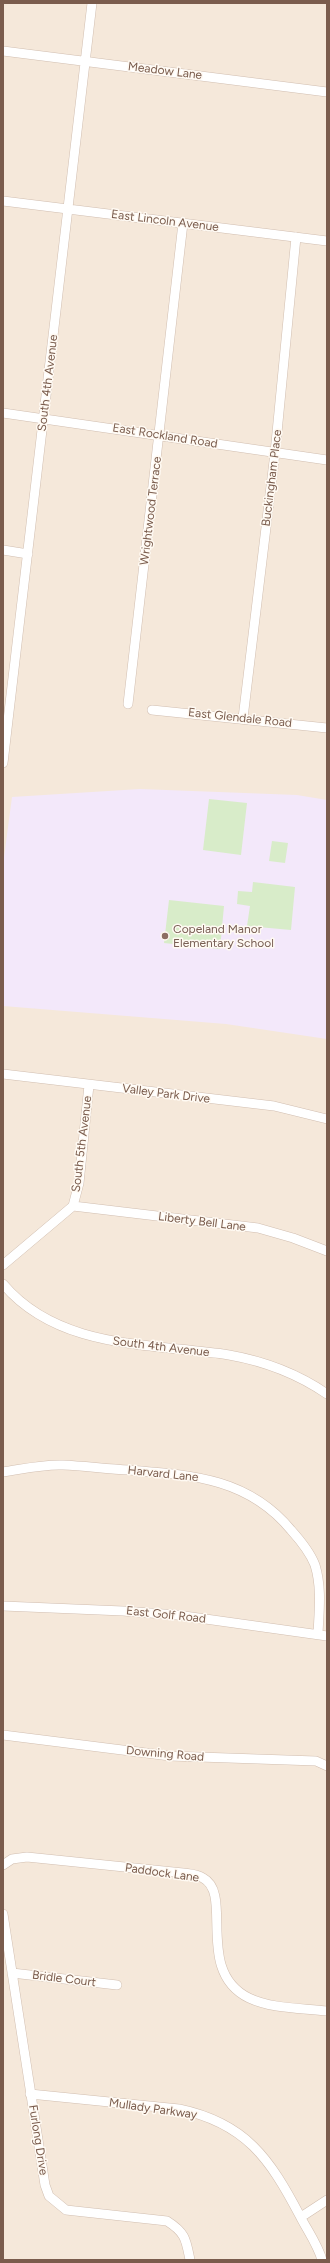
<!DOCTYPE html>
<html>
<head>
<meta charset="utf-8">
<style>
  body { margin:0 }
  #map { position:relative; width:330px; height:2263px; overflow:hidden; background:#fdf6ec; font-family:Figtree,sans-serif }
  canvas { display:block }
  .frame { position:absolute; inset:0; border:4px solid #7a5c4d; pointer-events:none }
</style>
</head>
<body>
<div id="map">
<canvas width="330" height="2263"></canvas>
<div class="frame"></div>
</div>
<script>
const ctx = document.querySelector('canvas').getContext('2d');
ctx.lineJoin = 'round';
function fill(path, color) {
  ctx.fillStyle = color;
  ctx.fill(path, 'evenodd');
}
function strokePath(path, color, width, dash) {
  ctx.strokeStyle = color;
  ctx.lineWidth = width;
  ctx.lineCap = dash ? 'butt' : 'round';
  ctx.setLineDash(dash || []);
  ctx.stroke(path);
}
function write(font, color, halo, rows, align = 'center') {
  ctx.font = font + ' Figtree,sans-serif';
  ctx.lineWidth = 3;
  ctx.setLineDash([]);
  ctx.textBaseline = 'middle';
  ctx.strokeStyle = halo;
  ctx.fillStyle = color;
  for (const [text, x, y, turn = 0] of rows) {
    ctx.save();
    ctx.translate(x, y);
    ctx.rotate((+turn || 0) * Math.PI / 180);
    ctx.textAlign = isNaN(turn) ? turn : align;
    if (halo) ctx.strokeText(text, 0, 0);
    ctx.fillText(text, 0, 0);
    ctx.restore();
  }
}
const residential = new Path2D(`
  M3 3H327V2260H3Z`);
const education = new Path2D(`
  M140 789 297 795 327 800V1039L226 1024 3 1006V865L12 797Z`);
const green = new Path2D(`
  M209 799 247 803 241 855 203 850Z
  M272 841 288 843 285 863 269 861Z
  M253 882 295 887 291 930 247 926 250 906 237 904 238 891 252 892Z
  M169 900 224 906 220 949 164 943Z`);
const minor = new Path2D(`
  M3 51 327 92
  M3 201 327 241
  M3 413 327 460
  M3 550 28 554
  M128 704 183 223
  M152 710 327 728
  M243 718 275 453 296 237
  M3 763 92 3
  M3 1074 274 1106 327 1119
  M73 1206 258 1228 293 1238 327 1251
  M3 1265 73 1206 79 1183 89 1085
  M3 1284C59 1350 151 1343 229 1355 263 1361 298 1374 327 1394
  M3 1472C23 1469 43 1464 63 1465 85 1466 107 1469 129 1470 192 1475 248 1478 291 1530 300 1540 310 1552 315 1565 322 1588 319 1611 318 1634
  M3 1606 123 1611 177 1615 327 1636
  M3 1735 170 1756 316 1761 327 1766
  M3 1865 12 1859 27 1857 183 1873C189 1874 197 1874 203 1878 234 1894 194 1971 249 1998 272 2009 303 2008 327 2011
  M3 1914 45 2185 49 2196 66 2210 167 2221C186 2233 186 2240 190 2260
  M12 1973 117 1985
  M30 2094 179 2109C246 2123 270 2159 300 2216 307 2230 318 2245 322 2260
  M301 2217 327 2200`);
const markers = [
  [165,936,4,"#8d6e63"]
];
const streetNames = [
  ["Meadow Lane",165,71,7],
  ["East Lincoln Avenue",165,221,7],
  ["South 4th Avenue",48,383,-83],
  ["East Rockland Road",165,436,9],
  ["Buckingham Place",272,478,-83],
  ["Wrightwood Terrace",151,511,-83],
  ["East Glendale Road",240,718,6],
  ["Valley Park Drive",166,1094,7],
  ["South 5th Avenue",82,1144,-83],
  ["Liberty Bell Lane",202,1222,7],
  ["South 4th Avenue",161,1347,7],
  ["Harvard Lane",163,1474,6],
  ["East Golf Road",166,1615,6],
  ["Downing Road",165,1754,5],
  ["Paddock Lane",162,1873,8],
  ["Bridle Court",64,1979,7],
  ["Mullady Parkway",153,2109,8],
  ["Furlong Drive",38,2140,81]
];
const educationNames = [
  ["Copeland Manor",173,929],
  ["Elementary School",173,943]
];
fill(residential, '#f5e8da');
fill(education, '#f3e8fa');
fill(green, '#d8ecc9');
strokePath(minor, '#d1beb0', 10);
strokePath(minor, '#fff', 9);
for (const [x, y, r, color] of markers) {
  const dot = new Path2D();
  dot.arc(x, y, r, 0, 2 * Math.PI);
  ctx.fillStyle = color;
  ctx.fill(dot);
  strokePath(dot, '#fffaf3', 1.5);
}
write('12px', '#7a5c4d', '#fffaf3', streetNames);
write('12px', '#785e54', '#fffaf3', educationNames, 'left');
</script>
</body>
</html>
